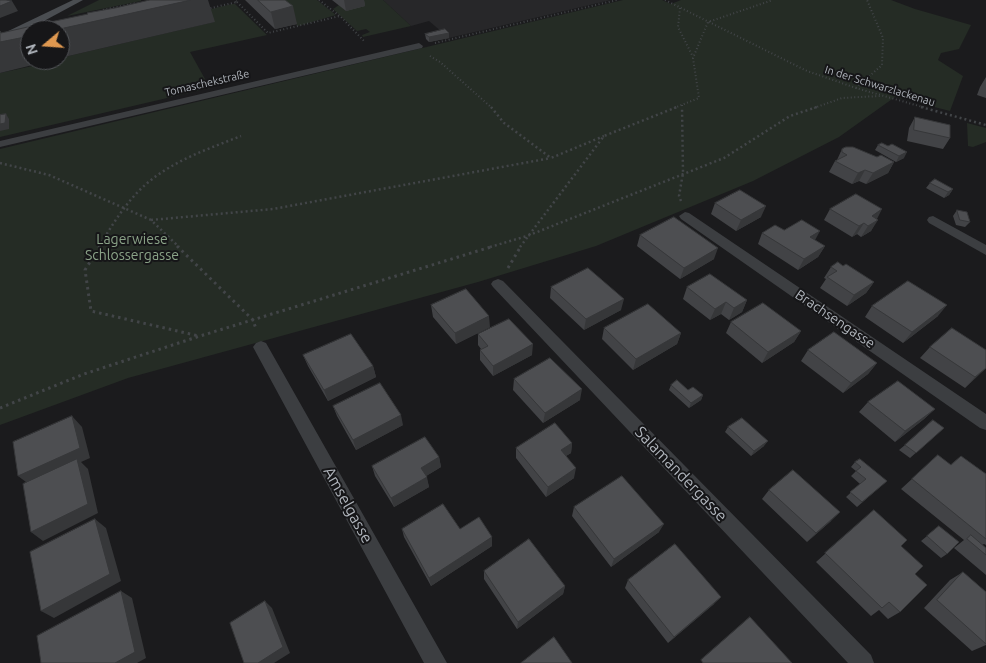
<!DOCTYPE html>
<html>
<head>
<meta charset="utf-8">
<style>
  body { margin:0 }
  #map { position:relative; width:986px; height:663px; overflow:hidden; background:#1b1b1d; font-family:Ubuntu,sans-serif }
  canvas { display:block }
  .north { position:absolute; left:20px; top:20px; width:50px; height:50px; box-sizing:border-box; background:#161618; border:1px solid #535559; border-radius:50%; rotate:252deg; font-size:14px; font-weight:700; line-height:20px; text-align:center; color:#afb4bb }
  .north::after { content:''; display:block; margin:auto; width:18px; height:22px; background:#df9850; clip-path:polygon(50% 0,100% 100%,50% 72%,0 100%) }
</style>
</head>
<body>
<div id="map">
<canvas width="986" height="663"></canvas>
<div class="north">N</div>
</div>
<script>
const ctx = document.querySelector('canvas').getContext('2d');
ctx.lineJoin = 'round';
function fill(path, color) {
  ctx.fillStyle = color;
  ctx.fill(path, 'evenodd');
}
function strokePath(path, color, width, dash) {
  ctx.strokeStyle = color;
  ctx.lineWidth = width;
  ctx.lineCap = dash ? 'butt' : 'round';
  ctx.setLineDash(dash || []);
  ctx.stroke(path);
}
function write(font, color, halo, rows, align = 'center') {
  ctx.font = font + ' Ubuntu,sans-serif';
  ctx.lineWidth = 4;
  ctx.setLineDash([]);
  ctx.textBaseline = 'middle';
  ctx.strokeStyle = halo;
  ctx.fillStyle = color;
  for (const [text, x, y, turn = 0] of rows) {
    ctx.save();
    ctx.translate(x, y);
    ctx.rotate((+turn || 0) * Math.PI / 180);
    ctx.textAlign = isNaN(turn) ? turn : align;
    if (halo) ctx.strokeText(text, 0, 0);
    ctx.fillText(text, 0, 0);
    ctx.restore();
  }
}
const built = new Path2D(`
  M383 0H611L449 38 429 21 411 26Z`);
const green = new Path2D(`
  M99 0H141V1L67 16Z
  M270 0H317L336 15 298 26Z
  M356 0H383L411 26 363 37 362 35 370 32 366 29 357 31 333 9 339 5 346 11Z
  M623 0H662L671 4 681 0H891L915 9 971 25 959 49 941 53 938 60 963 76 950 111 895 97 839 137 753 181 596 246 478 282 128 378 0 425V149Z
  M232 4H235L267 35 190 52 210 88 0 137V73L60 60V58L214 22 190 14Z
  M967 123 986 128V142L973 147 968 146Z`);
const pathFar2 = new Path2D(`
  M319 0 341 17 364 41
  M665 0 807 71 856 88 926 108
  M237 2 268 33 340 16
  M680 8 678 27 693 57
  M207 9 237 2 234 0
  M103 10 136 3
  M435 43 617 0
  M430 56 440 62 492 108
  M856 88 882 65 883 38 867 0
  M682 105V108
  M674 108 699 98 693 58 708 22 773 0
  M814 108 842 98 880 96`);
const pathFar1 = new Path2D(`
  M491 107 504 123 551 158 604 136
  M921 107 986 125
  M0 163 49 175 151 220 179 247
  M681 201 679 196 683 173 682 107
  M151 220 273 209 551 158
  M99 247C112 225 126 202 145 185 172 161 208 149 241 136
  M490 247 527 236 724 158 790 116 817 107
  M520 247 604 136 677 107`);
const path = new Path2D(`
  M100 246 85 270 91 311 199 336
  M177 246 253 320 256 329
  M508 268 521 246
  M0 408 84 374 200 336 494 246`);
const street = new Path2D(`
  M419 43 423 46 422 48 0 147V141Z
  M685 212 689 213 986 414V430L980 428 681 219 679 216Z
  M933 216 986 245V255L929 223 927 220 929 217Z
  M498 279 503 281 871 655 874 663H848L493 287 491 284 493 281Z
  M261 341 266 343 447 663H424L253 347 256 343Z`);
const secondary = new Path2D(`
  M73 0H83L29 29 0 41V35Z`);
const wall = new Path2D(`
  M245 0H285L297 24 275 29Z
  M332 0H364L365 6 346 11Z
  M449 33V38L429 42 426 39 425 34Z
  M986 77V98L977 95 980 87Z
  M915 117 950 138 943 149 907 141 909 128Z
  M878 145 888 146 904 158 896 162 875 150Z
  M842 149 877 157 894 162 888 173 866 184 859 181 852 184 829 172 835 161 837 160Z
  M930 183 953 189 949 195 944 198 926 188Z
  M715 203 761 217 736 231 711 214Z
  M830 209 877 219 871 231 861 237 857 234 852 237 824 220Z
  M957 210 970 222 965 227 956 225 953 216Z
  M784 230 815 240 825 246 818 257 798 270 758 244 762 233Z
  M640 235 714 259 680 279 637 246Z
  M843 266 874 282 866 293 847 306 820 288 826 279 824 278 831 267Z
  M551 287 621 310 584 330 550 298Z
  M687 287 747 300 742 312 729 320 721 314 710 320 683 299Z
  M431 305 490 327 456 344 433 317Z
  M872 306 938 316 903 343 865 317Z
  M731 322 801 331 794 342 762 363 726 333Z
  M604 328 681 333 677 344 633 370 602 339Z
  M478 334 532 355 493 376 480 360V350L481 349 478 345Z
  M930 347 986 350V368L965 388 920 358Z
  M808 350 877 363 868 374 843 393 801 361Z
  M303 355 373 366 376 377 328 401 308 366Z
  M514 379 580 400 543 423 513 390Z
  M671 385 688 390 703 395 701 400 689 408 669 390Z
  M868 402 935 409 924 419 895 442 859 412Z
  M333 406 403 425 356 450 337 416Z
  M728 427 764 446 751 456 725 432Z
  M944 428 910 458 899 450 905 445Z
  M572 443 571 453 566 456 574 478 546 497 516 458V448Z
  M938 455 950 465 961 456 986 474V545L984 544 982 545 986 548V575L954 548 964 540 901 489Z
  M439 457 441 467 426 476 429 487 394 507 375 476 372 466Z
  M855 462 887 481 857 507 846 497 860 484 851 476 856 471 851 467Z
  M769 490 831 521 807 542 762 499Z
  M574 507 659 532 611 567 572 516Z
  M874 510 901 546 915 574 900 612 888 619 879 610 871 616 816 562Z
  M939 526 947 554 941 558 921 541Z
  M402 529H460L492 546 431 586 404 537Z
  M484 571 565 586 563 594 517 629 484 579Z
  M963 572 986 592V645L972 651 924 608 950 580Z
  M628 580 714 604 668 643 625 588Z`);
const shadedWall = new Path2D(`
  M191 0H208L215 22 60 58V30H55Z
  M344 0H364L365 6 346 11Z
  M12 1 18 11 0 18V6Z
  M293 6 297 24 275 29 271 12Z
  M449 33V38L429 42V37Z
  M30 36V60H53L0 73V42Z
  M6 114 9 119V129L0 131V124Z
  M907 152 904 158 896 162 899 156Z
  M894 162 888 173 866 184 873 173Z
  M865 170 859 181 852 184 858 173Z
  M953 189 949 195 944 198 948 192Z
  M766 206 761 217 736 231 741 220Z
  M882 209 876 221 872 216Z
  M878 220 871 231 861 237 868 226Z
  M864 223 857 234 852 237 859 226Z
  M820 231 814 242 810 237Z
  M825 246 818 257 798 270 804 259Z
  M718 248 714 259 680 279 684 268Z
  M874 282 866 293 847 306 854 295Z
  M624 299 621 310 584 330 586 319Z
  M747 300 742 312 729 320 734 308Z
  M726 302 721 314 710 320 715 309Z
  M947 305 938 316 903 343 912 332Z
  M489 316 490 327 456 344 455 333Z
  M801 331 794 342 762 363 768 352Z
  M681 333 677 344 633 370 636 359Z
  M533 344 532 355 493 376V366Z
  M877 363 868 374 843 393 851 383Z
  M373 366 376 377 328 401 324 390Z
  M986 368 965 388 975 377Z
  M582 389 580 400 543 423 545 413Z
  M703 395 701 400 689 408 691 403Z
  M935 409 924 419 895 442 905 431Z
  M401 415 403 425 356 450 353 440Z
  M72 416 82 427 90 458 81 462 88 469 98 513 43 541 31 532 30 485 18 476Z
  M768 441 764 446 751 456 754 451Z
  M572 443 571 453 559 460 561 450Z
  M439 457 441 467 423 478 421 468Z
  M576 468 574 478 546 497 548 487Z
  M427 477 429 487 394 507 391 498Z
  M840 512 831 521 807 542 816 533Z
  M95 519 106 528 121 581 54 618 41 611Z
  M664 524 659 532 611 567 614 559Z
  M492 537V546L431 586 429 578Z
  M565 586 563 594 517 629 518 622Z
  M121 591 132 598 146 658 137 663H115Z
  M721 597 714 604 668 643 674 637Z
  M265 601 272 608 290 653 274 663H258Z`);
const building = new Path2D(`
  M0 0H6L12 1 0 6Z
  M150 0H191L55 30H30V36L0 42V31L1 33 41 24 40 23 50 21V22L88 14 87 13 115 8Z
  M258 0H285L293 6 271 12Z
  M445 29 449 33 429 37 425 34Z
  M6 114 5 123 0 124V115Z
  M915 117 950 125V138L914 130Z
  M882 143 888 146 892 144 907 152 899 156 878 145Z
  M846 147H853L877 157 881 155 894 162 873 173 865 170 858 173 835 161 847 155 842 152V149Z
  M935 179 953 189 948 192 930 183Z
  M740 190 766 206 741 220 715 203Z
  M856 194 882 209 872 216 878 220 868 226 864 223 859 226 830 209Z
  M957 210 967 212 970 222 960 220Z
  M674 217 718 248 684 268 640 235Z
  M802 220 820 231 810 237 825 246 804 259 762 233 775 225 784 230Z
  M838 262 843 266 846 264 874 282 854 295 827 277 837 271 831 267Z
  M588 268 624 299 586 319 551 287Z
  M710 274 747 300 734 308 726 302 715 309 687 287Z
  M908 281 947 305 912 332 872 306Z
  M466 289 489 316 455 333 431 305Z
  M763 303 801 331 768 352 731 322Z
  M648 304 681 333 636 359 604 328Z
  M509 319 533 344 493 366 480 350 488 346 478 334Z
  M952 328 986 350V368L975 377 930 347Z
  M834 332 877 363 851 383 808 350Z
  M351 334 373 366 324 390 303 355Z
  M550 358 582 389 545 413 514 379Z
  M677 380 688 390 693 387 703 395 691 403 671 385Z
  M898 381 935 409 905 431 868 402Z
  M380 383 401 415 353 440 333 406Z
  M72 416 80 448 18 476 13 442Z
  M742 418 768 441 754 451 728 427Z
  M933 420 944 428 916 453 905 445Z
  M555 423 572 443 561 450 576 468 548 487 516 448Z
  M425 437 439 457 421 468 427 477 391 498 372 466Z
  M938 455 951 465 961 456 986 474V539L912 479Z
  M77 459 88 504 31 532 23 484Z
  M860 459 887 481 862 502 850 492 866 479 856 471 861 467 855 462Z
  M793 470 840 512 816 533 769 490Z
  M622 476 664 524 614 559 574 507Z
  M443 504 460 529 479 517 492 537 429 578 402 529Z
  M874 510 907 540 901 546 923 566 915 574 927 585 900 612 889 602 882 608 825 553Z
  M95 519 110 574 41 611 30 552Z
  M939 526 959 542 947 554 927 536Z
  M971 535 986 548V555L967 539Z
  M529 539 565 586 518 622 484 571Z
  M675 544 721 597 674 637 628 580Z
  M963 572 986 592V644L937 600Z
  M121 591 135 652 115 663H41L37 636Z
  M265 601 283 647 258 663H244L230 623Z
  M750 617 792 663H703L701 660Z
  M554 637 572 663H521Z`);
const farStreetnames = [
  ["Tomaschekstraße",207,83,-13],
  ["In der Schwarzlackenau",880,86,17]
];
const parkNames = [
  ["Lagerwiese",132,239],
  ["Schlossergasse",132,255]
];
const streetNames = [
  ["Brachsengasse",835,319,34]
];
const nearStreetnames = [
  ["Salamandergasse",681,474,46],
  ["Amselgasse",348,505,61]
];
fill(built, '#272729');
fill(green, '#252c25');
strokePath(pathFar2, '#424548', 2, [1, 2.5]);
strokePath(pathFar1, '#424548', 2.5, [2, 3]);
strokePath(path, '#424548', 3, [2.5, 4]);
fill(street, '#3c3e41');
fill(secondary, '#4a4d51');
fill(wall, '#424346');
fill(shadedWall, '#363739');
fill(building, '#4d4e51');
strokePath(building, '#363739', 1);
write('11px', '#afb4bb', '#161618', farStreetnames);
write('14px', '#8ba388', '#161618', parkNames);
write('14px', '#afb4bb', '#161618', streetNames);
write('16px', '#afb4bb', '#161618', nearStreetnames);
</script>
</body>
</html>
